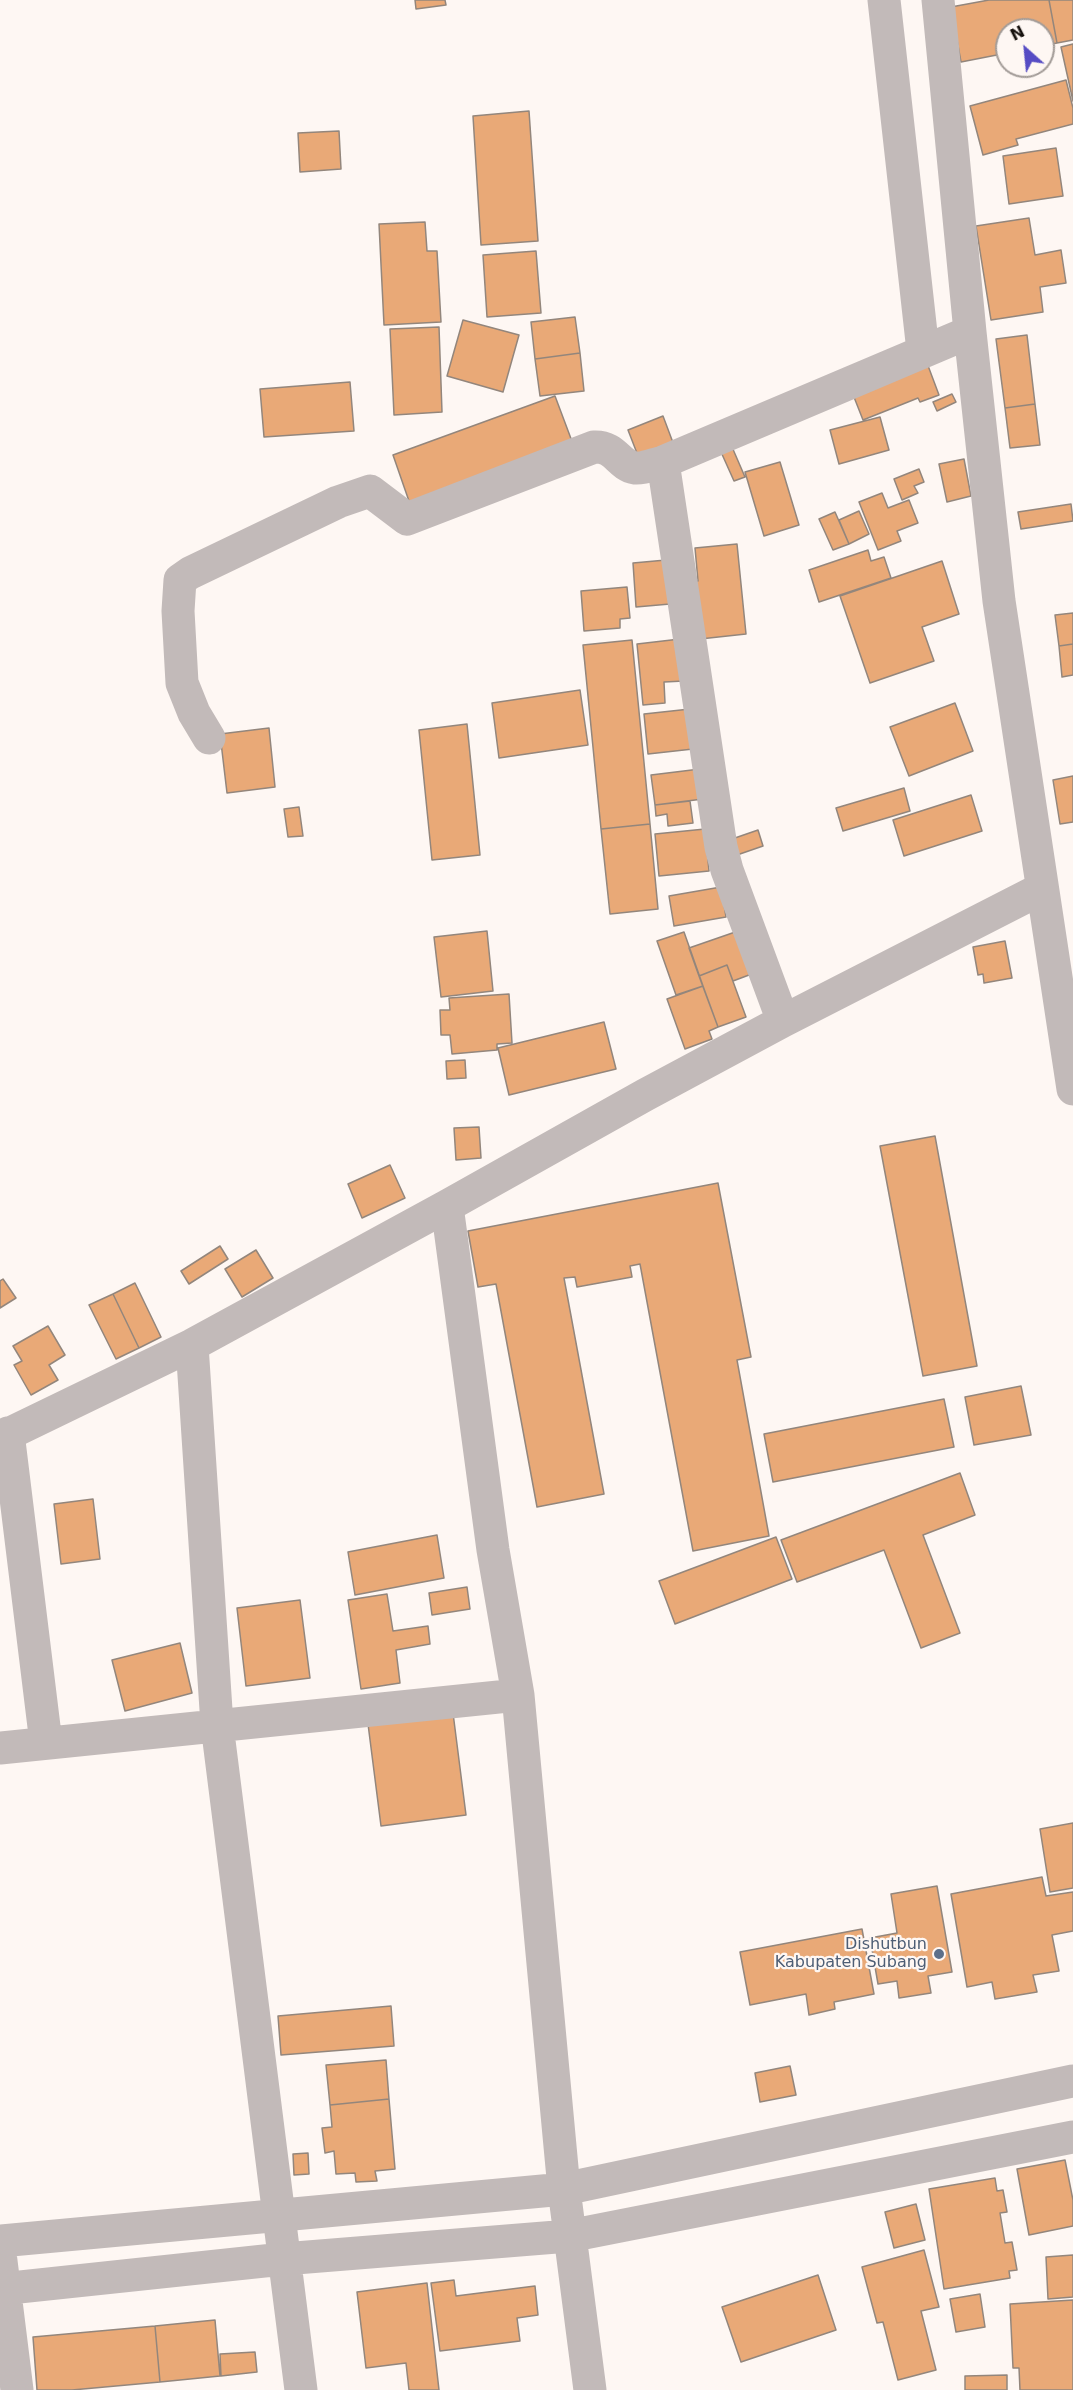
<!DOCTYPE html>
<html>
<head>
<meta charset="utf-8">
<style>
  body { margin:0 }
  #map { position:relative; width:1073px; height:2390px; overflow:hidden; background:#fef7f3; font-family:"DejaVu Sans",sans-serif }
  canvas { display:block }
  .north { position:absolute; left:995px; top:18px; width:60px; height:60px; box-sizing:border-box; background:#fef7f3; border:2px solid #a29b97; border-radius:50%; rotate:333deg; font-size:16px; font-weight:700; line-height:24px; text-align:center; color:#17120e }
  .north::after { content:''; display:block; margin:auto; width:21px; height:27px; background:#564cc4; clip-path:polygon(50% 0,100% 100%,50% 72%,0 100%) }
</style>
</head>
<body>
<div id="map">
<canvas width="1073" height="2390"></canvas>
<div class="north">N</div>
</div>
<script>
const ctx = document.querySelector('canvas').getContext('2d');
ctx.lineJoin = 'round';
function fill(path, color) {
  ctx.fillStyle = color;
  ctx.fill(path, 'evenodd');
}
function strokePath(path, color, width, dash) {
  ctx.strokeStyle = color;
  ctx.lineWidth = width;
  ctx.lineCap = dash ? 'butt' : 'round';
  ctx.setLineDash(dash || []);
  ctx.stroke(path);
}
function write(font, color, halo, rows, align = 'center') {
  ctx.font = font + ' "DejaVu Sans",sans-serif';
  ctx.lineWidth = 4.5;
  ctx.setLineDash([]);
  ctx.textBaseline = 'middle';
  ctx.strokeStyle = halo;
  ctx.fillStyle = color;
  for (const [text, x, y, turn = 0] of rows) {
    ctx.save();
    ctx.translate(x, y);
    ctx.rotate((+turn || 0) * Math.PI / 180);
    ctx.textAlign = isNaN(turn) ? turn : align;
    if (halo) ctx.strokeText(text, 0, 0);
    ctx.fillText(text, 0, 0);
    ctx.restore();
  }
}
const building = new Path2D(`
  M415 0H445L446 5 416 9Z
  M989 0H1049L1057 43 1043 46V30H1007V53L961 62 951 7Z
  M1049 0H1073V40L1057 43Z
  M1073 44V101L1061 47Z
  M1066 80 1073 108V124L1016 139 1018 145 983 155 970 106Z
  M529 111 538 241 481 245 473 116Z
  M339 131 341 169 300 172 298 133Z
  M1056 148 1063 196 1009 204 1003 156Z
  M1029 218 1035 255 1061 250 1066 283 1040 287 1043 312 991 320 976 226Z
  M425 222 427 251H437L441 322 384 325 379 224Z
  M536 251 541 313 487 317 483 255Z
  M575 317 580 353 535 359 531 322Z
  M463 320 519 335 503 392 447 376Z
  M439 327 442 412 394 415 390 329Z
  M1027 335 1035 404 1005 408 996 339Z
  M580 353 584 391 540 396 535 359Z
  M927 363 939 395 920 402 918 398 863 420 852 392Z
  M350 382 354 431 264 437 260 389Z
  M952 394 956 402 937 411 933 402Z
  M555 396 573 444 410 504 393 455Z
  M1035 404 1040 445 1010 448 1005 408Z
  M663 416 675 448 640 461 628 430Z
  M880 417 889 450 839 464 830 430Z
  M732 447 745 477 734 481 721 452Z
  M964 459 971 496 947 502 939 464Z
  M780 462 799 525 764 536 745 472Z
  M919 469 924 482 914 486 918 493 902 500 894 479Z
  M882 493 888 508 909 500 918 523 897 531 901 541 878 550 859 502Z
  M1071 504 1073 521 1021 529 1018 512Z
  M859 511 869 534 849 544 839 520Z
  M835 512 849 544 833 550 819 519Z
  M737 544 746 634 700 639 695 581H698L695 548Z
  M868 550 871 561 884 557 891 578 819 602 809 570Z
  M666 560 670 604 636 607 633 563Z
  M942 561 959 614 922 627 934 661 870 683 840 596Z
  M627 587 630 618 620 619V628L584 631 581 591Z
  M1073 613V644L1059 646 1055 615Z
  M680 639 684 681 664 682 665 703 643 705 637 644Z
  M632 640 650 824 601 829 583 645Z
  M1073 644V675L1062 677 1059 646Z
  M580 690 588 745 499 758 492 703Z
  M955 703 973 751 909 776 890 727Z
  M690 709 693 749 648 754 644 714Z
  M467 724 480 855 432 860 419 730Z
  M269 728 275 787 227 793 220 734Z
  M700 769 703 799 655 805 651 775Z
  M1073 776V822L1060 824 1053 780Z
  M904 788 910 811 843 831 836 808Z
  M971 795 982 831 904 856 893 820Z
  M690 801 693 823 668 826 667 814 656 816 655 805Z
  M299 807 303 836 288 837 284 809Z
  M650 824 658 909 610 914 601 829Z
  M705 829 709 871 659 876 655 834Z
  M758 830 763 846 737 855 732 839Z
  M721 887 726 917 674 926 669 896Z
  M741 930 757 972 733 981 727 965 699 976 689 948Z
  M487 931 493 991 441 997 434 937Z
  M684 932 703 986 676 995 657 941Z
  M1005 941 1012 978 984 983 983 974 978 975 973 947Z
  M727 965 746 1017 718 1027 699 976Z
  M703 986 718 1027 709 1031 712 1039 685 1049 667 999Z
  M509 994 512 1043 497 1044V1050L452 1054 450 1035H441L440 1010H450L449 998Z
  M604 1022 616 1069 509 1095 498 1048Z
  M465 1060 466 1078 447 1079 446 1061Z
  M479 1127 481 1158 456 1160 454 1128Z
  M935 1136 977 1366 923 1376 880 1146Z
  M390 1165 405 1198 362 1218 348 1184Z
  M718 1183 751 1357 737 1360 769 1536 693 1551 640 1264 630 1266 632 1277 577 1287 575 1277 564 1278 604 1494 537 1507 496 1284 478 1287 468 1231Z
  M220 1246 228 1259 189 1284 181 1271Z
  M256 1250 273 1278 242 1297 225 1269Z
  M3 1279 16 1298 0 1308V1281Z
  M135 1283 161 1337 139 1348 113 1294Z
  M113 1294 139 1348 116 1359 89 1305Z
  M48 1326 65 1355 49 1365 58 1380 31 1395 14 1365 22 1361 13 1346Z
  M1021 1386 1031 1435 974 1445 965 1397Z
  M944 1399 954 1447 773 1482 764 1434Z
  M960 1473 975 1515 923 1535 960 1633 921 1648 884 1550 797 1582 781 1540Z
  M93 1499 100 1559 61 1564 54 1504Z
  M437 1535 444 1578 355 1595 348 1552Z
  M776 1537 792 1579 675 1624 659 1581Z
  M467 1587 470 1609 432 1615 429 1593Z
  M387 1594 393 1631 428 1626 430 1644 396 1650 400 1683 361 1689 348 1600Z
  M300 1600 310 1678 246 1686 237 1608Z
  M180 1643 192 1693 125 1711 112 1660Z
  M453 1713 466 1815 381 1826 368 1724Z
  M1073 1823V1888L1050 1892 1040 1829Z
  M1042 1877 1046 1896 1073 1892V1931L1052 1935 1059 1971 1033 1975 1037 1992 995 1999 992 1982 967 1987 951 1894Z
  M937 1886 952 1972 928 1976 931 1993 899 1998 897 1981 878 1984 870 1938 897 1933 891 1894Z
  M862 1929 874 1994 834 2002 835 2009 809 2015 806 1994 750 2005 740 1952Z
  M391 2006 394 2046 281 2055 278 2016Z
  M386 2060 389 2099 330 2105 326 2065Z
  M790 2066 796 2095 760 2102 755 2073Z
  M389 2099 395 2169 375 2171 377 2181 356 2182 355 2173 336 2174 334 2151 325 2153 322 2128 332 2127 330 2105Z
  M308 2153 309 2174 294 2175 293 2154Z
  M1065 2160 1073 2200V2226L1029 2235 1017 2169Z
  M995 2178 997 2191 1003 2190 1007 2212 1000 2213 1005 2243 1012 2242 1017 2270 1009 2271 1010 2278 944 2289 929 2189Z
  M916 2204 925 2240 894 2248 885 2212Z
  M924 2250 939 2307 921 2311 936 2370 898 2380 883 2322 877 2323 862 2267Z
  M1073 2255V2297L1048 2299 1046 2257Z
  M818 2275 836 2330 741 2362 722 2307Z
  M454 2280 456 2296 535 2286 538 2315 517 2318 520 2341 440 2351 431 2283Z
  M427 2283 439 2390H409L406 2363 366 2368 357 2292Z
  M980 2294 985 2327 956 2332 950 2299Z
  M1073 2300V2390H1020L1019 2368H1013L1010 2304Z
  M215 2320 220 2376 160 2382 155 2326Z
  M155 2326 160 2382 72 2390H37L33 2337Z
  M255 2352 257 2372 221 2376 220 2354Z
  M1007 2375V2390H965V2376Z`);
const minor = new Path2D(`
  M884 0 923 351
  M938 0 970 332 999 601 1073 1089
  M663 462 721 847 727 870 783 1021
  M209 738 194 713 182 683 178 611 180 580 190 573 338 502 370 491 407 519 594 447C616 446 618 465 635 468 644 469 654 464 663 462L970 332
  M447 1206 493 1550 518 1695 564 2189 590 2390
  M192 1345 217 1725 301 2390
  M8 1433 46 1743
  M0 1438 192 1345 447 1206 645 1095 783 1021 1041 889
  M0 1748 518 1695
  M0 2241 564 2189 1073 2081
  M0 2253 17 2390
  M0 2289 283 2259 569 2236 1073 2137`);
const markers = [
  [939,1954,6,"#5c6f8a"]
];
const serviceNames = [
  ["Dishutbun",927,1945],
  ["Kabupaten Subang",927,1963]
];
fill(building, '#e9a977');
strokePath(building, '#93867c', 1.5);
strokePath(minor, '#c2bab9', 33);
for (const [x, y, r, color] of markers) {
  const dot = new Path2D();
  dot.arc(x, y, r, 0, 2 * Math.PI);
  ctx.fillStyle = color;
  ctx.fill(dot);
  strokePath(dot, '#fef7f3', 2);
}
write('16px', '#4e5e75', '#fef7f3', serviceNames, 'right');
</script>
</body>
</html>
